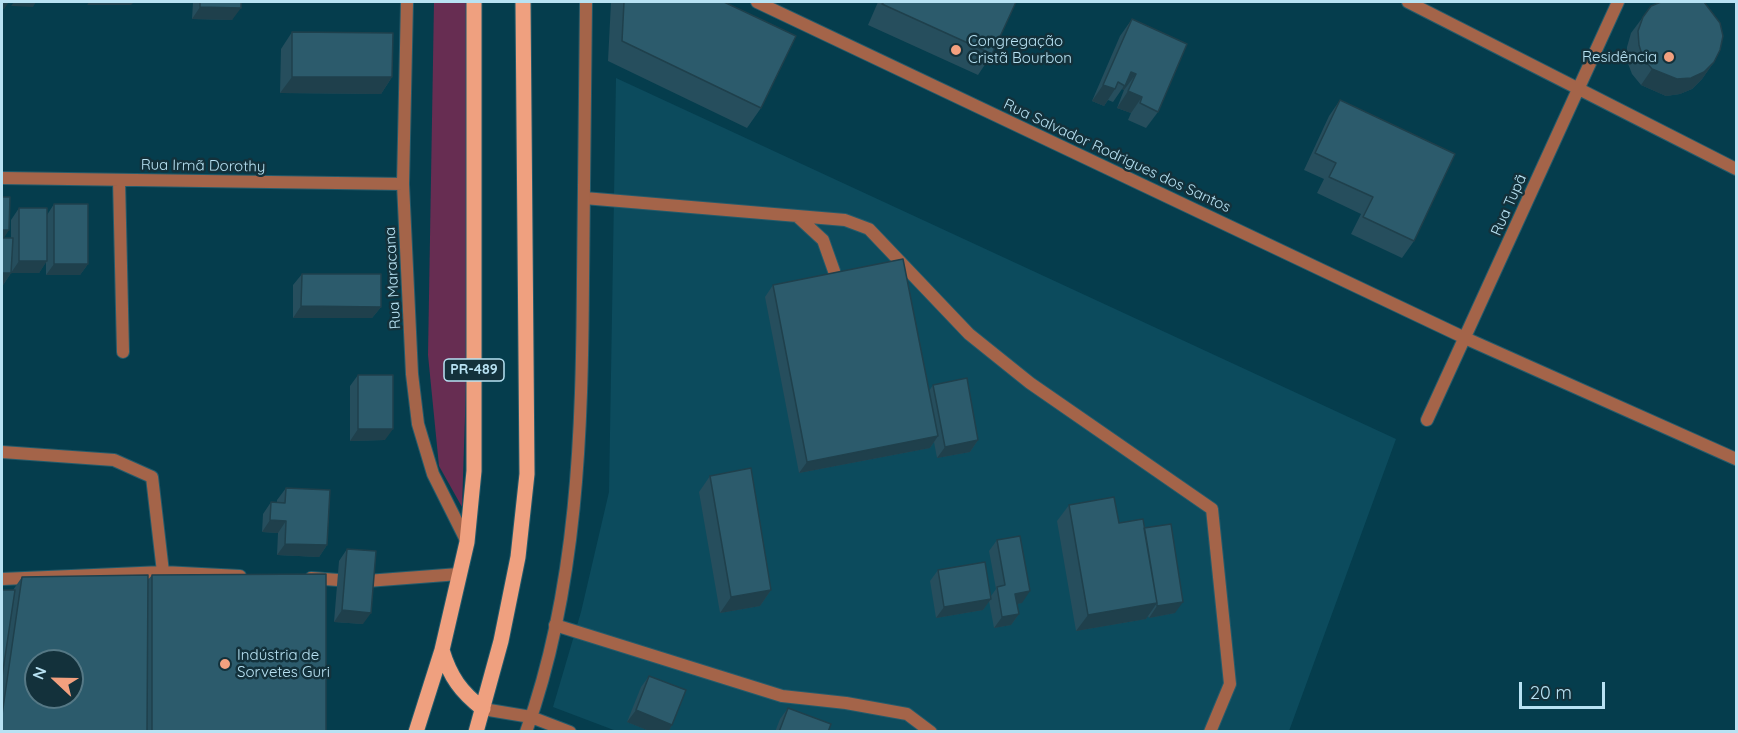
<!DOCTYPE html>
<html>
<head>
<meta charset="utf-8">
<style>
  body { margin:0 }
  #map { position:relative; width:1738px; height:733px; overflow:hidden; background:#053d4d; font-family:Quicksand,sans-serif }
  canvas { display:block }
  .frame { position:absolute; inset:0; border:3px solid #b8e2f3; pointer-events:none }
  .north { position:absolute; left:24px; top:649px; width:60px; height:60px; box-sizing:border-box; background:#13313b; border:2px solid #557885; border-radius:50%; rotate:292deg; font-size:16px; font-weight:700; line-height:24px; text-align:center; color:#b8e2f3 }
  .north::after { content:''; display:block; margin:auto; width:21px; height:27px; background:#f2a07f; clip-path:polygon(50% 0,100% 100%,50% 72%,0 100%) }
  .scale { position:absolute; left:1519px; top:682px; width:86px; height:27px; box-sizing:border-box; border:3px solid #b8e2f3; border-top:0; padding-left:8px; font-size:18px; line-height:21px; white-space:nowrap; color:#b8e2f3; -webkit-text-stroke:4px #13313b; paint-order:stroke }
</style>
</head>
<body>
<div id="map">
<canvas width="1738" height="733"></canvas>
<div class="frame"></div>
<div class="north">N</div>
<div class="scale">20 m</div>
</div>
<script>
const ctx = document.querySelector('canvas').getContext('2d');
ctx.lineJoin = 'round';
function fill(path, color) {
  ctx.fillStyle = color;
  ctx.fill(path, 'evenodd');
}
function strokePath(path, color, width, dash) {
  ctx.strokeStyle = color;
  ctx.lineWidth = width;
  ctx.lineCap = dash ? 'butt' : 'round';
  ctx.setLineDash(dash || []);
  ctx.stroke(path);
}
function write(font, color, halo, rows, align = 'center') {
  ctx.font = font + ' Quicksand,sans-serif';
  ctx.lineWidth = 5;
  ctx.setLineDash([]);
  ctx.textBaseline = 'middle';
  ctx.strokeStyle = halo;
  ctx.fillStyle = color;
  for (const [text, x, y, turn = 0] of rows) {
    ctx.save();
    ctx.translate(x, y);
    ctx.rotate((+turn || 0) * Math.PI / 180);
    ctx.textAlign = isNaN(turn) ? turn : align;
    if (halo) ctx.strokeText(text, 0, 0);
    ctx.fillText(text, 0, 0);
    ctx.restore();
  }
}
const built = new Path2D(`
  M616 78 1396 439 1289 731 619 732 553 707 581 612 609 492Z`);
const green = new Path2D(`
  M434 2H469L467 356 462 507 439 466 428 355Z`);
const service = new Path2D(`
  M584 198 845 220 869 229 969 334 1030 383 1212 509 1230 684 1210 732
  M797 216 823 240 834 271
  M2 452 114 460 152 477 163 572
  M311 578 338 580
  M2 579 163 572 240 576
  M367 581 459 574
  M555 625 782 696 846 703 907 714 931 732`);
const minor = new Path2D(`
  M407 2 403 184 412 374 418 424 433 474 467 542
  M757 2 1465 338 1736 459
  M1408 2 1736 169
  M2 178 403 184
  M119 180 123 352
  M1427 420 1618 2
  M483 709 531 717 570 732
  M526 732C578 587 582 430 583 279 584 186 585 94 586 2`);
const primary = new Path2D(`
  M442 650C450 677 461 692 483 709
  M416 732 442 650 467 542 474 471V2
  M476 732 501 641 518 557 527 474 523 2`);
const wall = new Path2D(`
  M193 2H241L232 20 192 19Z
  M611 2H724L761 108 747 128 608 61Z
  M878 2H1016L992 54 978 75 868 25Z
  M1643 17 1714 62 1702 79 1692 89 1680 94 1666 96 1641 85 1632 74 1627 61V47L1631 33Z
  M1132 19 1158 112 1146 128 1128 120 1131 113 1117 108 1124 90 1122 89 1113 102 1108 100 1104 106 1092 101 1120 36Z
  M292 32 392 77 381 94 280 93 281 49Z
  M1340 100 1414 241 1402 258 1351 234 1361 214 1317 193 1324 179 1304 170 1329 116Z
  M2 197 3 238H11V220L19 208 47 215 54 204 88 264 80 275H46V262L39 273H11L3 285Z
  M302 274 381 307 372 318H293V285Z
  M773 285 929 391 933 385 978 440 970 452 937 458 934 442 930 448 799 473 765 297Z
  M358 375 385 440 350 441V386Z
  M710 476 771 590 760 606 720 613 699 492Z
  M286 488 327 545 319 557 277 555 278 533 262 532 263 514 271 502H277V500Z
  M1069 505 1119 523 1144 528 1175 613 1149 618 1148 616 1146 619 1076 631 1057 521Z
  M997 540 1022 603 1017 604 1019 614 1011 625 994 628 989 601 983 610 936 618 930 581 938 570 991 596 996 589 989 551Z
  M347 549 363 624 334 622 339 561Z
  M152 575 326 732H2V590H13L22 577 148 580Z
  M649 676 672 725 668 732H652L627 722 641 687Z
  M788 708 828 732H775L780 719Z`);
const shadedWall = new Path2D(`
  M2 2H9L4 9H2Z
  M14 2H36L33 7 11 6Z
  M89 2H134L131 5H87Z
  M200 7 241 8 232 20 192 19Z
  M1714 62 1702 79 1692 89 1680 94 1666 96 1641 85 1652 69Z
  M1131 72 1136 74 1124 90 1122 89Z
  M292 77H392L381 94 280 93Z
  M1103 85 1115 89 1104 106 1092 101Z
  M1128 91 1142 97 1131 113 1117 108Z
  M2 230H9L2 241Z
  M19 261H47L39 273H11Z
  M54 264H88L80 275H46Z
  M2 273H11L3 285H2Z
  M301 306 381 307 372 318H293Z
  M358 429H393L385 440 350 441Z
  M938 436 930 448 799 473 807 462Z
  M978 440 970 452 937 458 945 447Z
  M270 520 286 521 278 533 262 532Z
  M285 544 327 545 319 557 277 555Z
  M771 590 760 606 720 613 731 597Z
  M1030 591 1022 603 1007 606 1015 594Z
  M991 599 983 610 936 618 944 607Z
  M1183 602 1175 613 1149 618 1157 606Z
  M1157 603 1146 619 1076 631 1088 615Z
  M342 610 371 613 363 624 334 622Z
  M1019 614 1011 625 994 628 1002 617Z
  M636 710 672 725 668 732H652L627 722Z`);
const building = new Path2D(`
  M200 2H241V8L200 7Z
  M624 2H724L796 36 761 108 622 41Z
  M884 2H1016L992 54 882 4Z
  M1661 2H1704L1720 23 1723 36 1720 50 1714 62 1704 72 1691 78 1677 79 1652 69 1643 58 1639 45 1638 31 1643 17 1651 6Z
  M1132 19 1187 44 1158 112 1140 103 1142 97 1128 91 1136 74 1131 72 1125 86 1118 82 1115 89 1103 85Z
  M292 32 393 33 392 77H292Z
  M1340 100 1455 154 1414 241 1363 217 1373 197 1329 177 1336 163 1315 153Z
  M2 197H10L9 230H2Z
  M54 204H88V264H54Z
  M19 208H47V261H19Z
  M2 238H13L11 273H2Z
  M903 259 938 436 807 462 773 285Z
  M302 274H381V307L301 306Z
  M358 375H393V429H358Z
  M967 378 978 440 945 447 933 385Z
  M751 468 771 590 731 597 710 476Z
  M286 488 330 490 327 545 285 544 286 521 270 520 271 502 285 503Z
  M1114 497 1119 523 1143 519 1157 603 1088 615 1069 505Z
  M1171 524 1183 602 1157 606V603L1144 528Z
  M1020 536 1030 591 1015 594 1019 614 1002 617 997 587 1005 585 997 540Z
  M347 549 376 551 371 613 342 610Z
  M985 562 991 599 944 607 938 570Z
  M326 574V732H152V575Z
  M148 575 147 732H2V715L22 577ZM36 661H72V697H36Z
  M2 590H15L2 677Z
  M649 676 686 690 672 725 636 710Z
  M788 708 831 724 828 732H779Z`);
const markers = [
  [956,50,6,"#f2a07f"],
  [1669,57,6,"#f2a07f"],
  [225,664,6,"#f2a07f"]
];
const shields = [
  [474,370,60]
];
const shieldNames = [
  ["PR-489",474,370]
];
const poiNames = [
  ["Congregação",968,41],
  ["Cristã Bourbon",968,58],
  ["Residência",1657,57,"right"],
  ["Indústria de",237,655],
  ["Sorvetes Guri",237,672]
];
const streetNames = [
  ["Rua Salvador Rodrigues dos Santos",1117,156,25],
  ["Rua Irmã Dorothy",203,166,1],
  ["Rua Tupã",1509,205,-66],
  ["Rua Maracana",393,278,-93]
];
fill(built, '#0c4b5d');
fill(green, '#672d52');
strokePath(service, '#255b6b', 14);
strokePath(minor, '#255b6b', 14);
strokePath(primary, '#255b6b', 17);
strokePath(service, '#a46449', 12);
strokePath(minor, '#a46449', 12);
strokePath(primary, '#efa07f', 15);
fill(wall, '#264e5d');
fill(shadedWall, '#1f404c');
fill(building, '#2c5b6c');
strokePath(building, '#1f404c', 1.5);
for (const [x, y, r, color] of markers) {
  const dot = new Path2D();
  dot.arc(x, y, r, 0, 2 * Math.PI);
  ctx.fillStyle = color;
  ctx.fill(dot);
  strokePath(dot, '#13313b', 2);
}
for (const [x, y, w] of shields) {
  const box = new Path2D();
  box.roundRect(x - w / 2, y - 11, w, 22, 4.5);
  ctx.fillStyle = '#13313b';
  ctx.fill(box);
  strokePath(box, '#b8e2f3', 1.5);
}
write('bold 14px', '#b8e2f3', null, shieldNames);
write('15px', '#b8e2f3', '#13313b', poiNames, 'left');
write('15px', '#b8e2f3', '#13313b', streetNames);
</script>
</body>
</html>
